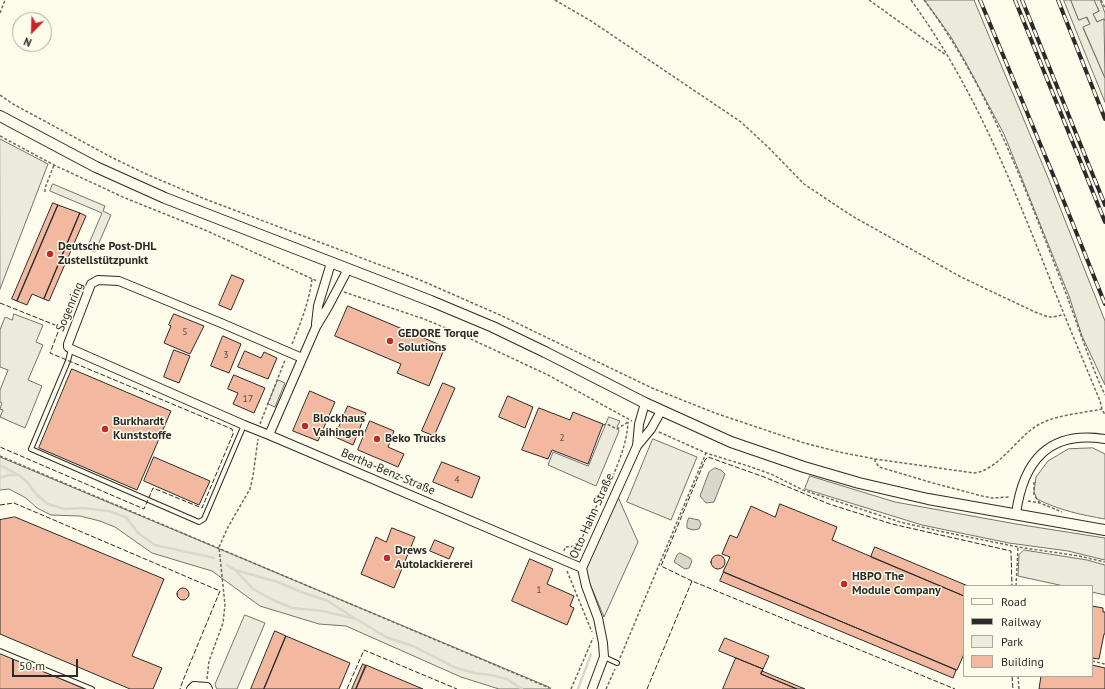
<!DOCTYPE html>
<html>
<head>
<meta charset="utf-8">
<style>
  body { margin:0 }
  #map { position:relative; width:1105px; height:689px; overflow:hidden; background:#fdfbea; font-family:"PT Sans",sans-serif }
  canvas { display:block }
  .legend { position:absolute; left:963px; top:585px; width:130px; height:92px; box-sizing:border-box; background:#fdfbea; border:1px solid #a9a89e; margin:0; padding:5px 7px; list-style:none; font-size:12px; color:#2b2b2b }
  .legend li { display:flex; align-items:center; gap:8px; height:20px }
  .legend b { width:20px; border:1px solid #a9a89e }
  .north { position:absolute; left:12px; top:12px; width:40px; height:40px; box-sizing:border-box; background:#fdfbea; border:1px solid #a9a89e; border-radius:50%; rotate:203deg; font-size:11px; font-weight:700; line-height:16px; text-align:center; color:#2b2b2b }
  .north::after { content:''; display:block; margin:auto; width:14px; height:18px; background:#c62828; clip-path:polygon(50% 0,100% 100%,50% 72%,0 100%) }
  .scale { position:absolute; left:12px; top:659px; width:66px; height:18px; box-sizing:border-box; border:2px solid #2b2b2b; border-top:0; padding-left:5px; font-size:12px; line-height:14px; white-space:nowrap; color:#2b2b2b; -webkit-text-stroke:3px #fdfbea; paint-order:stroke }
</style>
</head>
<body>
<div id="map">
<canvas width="1105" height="689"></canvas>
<ul class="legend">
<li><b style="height:5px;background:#fdfbea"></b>Road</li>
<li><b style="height:5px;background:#2b2b2b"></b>Railway</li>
<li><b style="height:11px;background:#ecebdb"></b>Park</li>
<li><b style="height:11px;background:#f2b8a0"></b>Building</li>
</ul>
<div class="north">N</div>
<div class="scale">50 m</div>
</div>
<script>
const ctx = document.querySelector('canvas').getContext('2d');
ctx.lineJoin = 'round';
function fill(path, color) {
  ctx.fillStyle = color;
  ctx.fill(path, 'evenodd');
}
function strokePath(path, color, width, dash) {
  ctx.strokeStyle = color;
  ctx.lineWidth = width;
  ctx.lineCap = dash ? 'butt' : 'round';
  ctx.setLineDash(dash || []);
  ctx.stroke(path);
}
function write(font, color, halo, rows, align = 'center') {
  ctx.font = font + ' "PT Sans",sans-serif';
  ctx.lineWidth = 3;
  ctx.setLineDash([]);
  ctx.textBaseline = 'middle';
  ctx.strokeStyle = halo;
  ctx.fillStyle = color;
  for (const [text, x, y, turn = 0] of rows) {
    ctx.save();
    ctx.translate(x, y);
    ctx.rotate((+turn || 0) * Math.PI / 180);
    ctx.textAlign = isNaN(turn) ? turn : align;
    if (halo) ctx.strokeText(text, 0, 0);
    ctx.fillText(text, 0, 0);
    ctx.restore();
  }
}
const green = new Path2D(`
  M925 0H974L1049 180 1105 321V385L1082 336 1069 296 1004 134 965 61 951 37Z
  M1064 0H1071L1079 20 1086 17 1090 24 1083 28 1105 78V102Z
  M1094 0H1100L1105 13V21L1104 19 1097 22 1093 14 1099 11Z
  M0 139 48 164 0 289Z
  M1093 448 1105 454V519C1082 515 1058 510 1037 499L1034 492 1036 477 1048 461 1068 449Z
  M0 457 549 687 548 689H499L461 677 346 626 319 624 260 606 212 571 152 553 115 527 100 521 80 516 51 515 37 508 26 498 9 489 0 490Z
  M810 476 895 502 1016 524 1105 538V560L1068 551 1009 543 922 525 805 489Z
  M1024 550 1087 560 1105 565V595L1092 592V586H1064L1018 576 1019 555Z`);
const parking = new Path2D(`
  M1071 0H1094L1099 11 1093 14 1097 22 1104 19 1105 78 1083 27 1090 24 1087 17 1079 20Z
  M53 184 105 206 103 211 111 215 95 252 87 248 102 213 50 191Z
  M14 314 43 325 36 342 43 345 28 380 42 386 25 428 0 417 3 410 0 409 2 403 0 402V390L8 370 0 367V330L5 317 12 320Z
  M278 380 285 383 275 407 268 404Z
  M609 417 620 421 617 427 619 431 596 486 548 465 553 452 588 466Z
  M653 439 697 457 671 520 627 502Z
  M618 497 638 542 604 617 585 572Z
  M245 615 265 623 237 689H217L215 685Z`);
const water = new Path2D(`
  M715 468 721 470 725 474 714 502 706 503 700 496 709 472Z
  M689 518 699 520 701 524 699 529 693 530 687 528V523Z
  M680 553 690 558 692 561 689 568 685 569 674 562 677 555Z`);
const stream = new Path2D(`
  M0 466 4 467 18 475
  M0 478 8 475H19L27 482 36 494 48 504 64 509 83 508 108 511 126 517 138 533 155 545 214 558
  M227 565 235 570 253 589 271 599 292 608 323 611 356 619 386 637 413 646 456 668 474 673 491 675 507 679 522 689
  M235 570 278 582 301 592 328 601 354 618
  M578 689 591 654`);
const building = new Path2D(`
  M53 203 58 205 17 301 12 299Z
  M58 205 80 213 44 299 32 294 27 305 17 301Z
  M80 213 86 216 49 301 44 299Z
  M232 275 244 280 231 310 219 305Z
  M348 306 445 347 429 386 397 373 401 364 335 336Z
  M174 314 204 326 190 354 164 343 171 326 169 325Z
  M223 336 241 344 229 373 211 366Z
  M174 350 190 356 179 383 164 377Z
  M245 351 261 358 264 352 277 358 268 379 238 367Z
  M72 369 171 411 137 490 39 448Z
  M234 375 265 388 254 413 233 404 238 393 228 389Z
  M443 383 455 388 434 436 422 431Z
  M310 391 335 402 318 441 293 431Z
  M508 396 533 407 525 428 499 417Z
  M348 406 366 413 353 445 335 437Z
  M539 408 570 420 573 412 603 424 588 464 552 450 548 459 522 450Z
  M370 421 394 431 388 447 404 454 398 467 358 450Z
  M154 457 210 481 199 505 144 481Z
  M442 462 480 477 472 498 433 482Z
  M780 504 837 527 832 540 964 596V654L957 670 723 572 730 557 722 554 730 535 737 538 751 506 775 517Z
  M15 517 164 579 132 656 162 668 153 689H130L0 634V520Z
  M392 528 415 537 394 588 361 574 376 537 386 542Z
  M435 540 454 548 449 559 430 551Z
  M875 547 968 586H964V596L871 557Z
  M711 562a7 7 0 1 1 14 0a7 7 0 1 1-14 0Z
  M530 559 553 569 547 584 574 596 570 606 574 608 567 625 512 601Z
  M724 572 956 670 953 678 720 581Z
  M177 594a6 6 0 1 1 12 0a6 6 0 1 1-12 0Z
  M1092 606 1103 608V612H1105V634H1104L1099 659 1092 658Z
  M275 631 286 636 264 689H251Z
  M286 636 350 663 339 689H264Z
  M725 638 769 656 763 669 719 651Z
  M0 653 85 689H0Z
  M736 658 763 669 761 674 797 689H723Z
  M363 664 366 666 356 689H352Z
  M366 665 423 689H356Z
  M1092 665 1105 668V689H1039L1041 676H1092Z
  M762 671 805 689H797L761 674Z`);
const path = new Path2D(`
  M555 0 591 21 741 122 769 148 804 184 852 216 961 277 1035 312C1048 317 1051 319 1064 314
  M869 0 946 55
  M911 0C972 84 1008 174 1046 269 1063 313 1082 357 1100 401L1102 409 1105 415
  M924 0C989 86 1028 196 1067 296 1079 329 1090 363 1105 395
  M1101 0 1105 8
  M0 13 5 0
  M0 95 13 104 111 157 146 174 205 199 420 280 500 315 652 388 715 413 801 442 839 452 875 459 974 473C999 470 1017 437 1038 425 1055 415 1083 413 1102 409
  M0 136 54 165 125 198 205 230 317 281
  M45 192V188L54 165
  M344 292 424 319 458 333 548 375 632 421
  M292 344C301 322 309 302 312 279
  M260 424 285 360
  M603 425 607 424 617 429 628 422
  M659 432 706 453 748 466 771 474 803 490 900 522 939 531 1018 547 1079 556 1105 562
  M0 456 552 689
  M875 459V461L879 467 933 483 982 496 992 498 1010 497
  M611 481C619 461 627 443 628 422
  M1034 482V495L1040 503
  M1028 501 1040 503 1062 512
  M564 551 565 547 579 546 583 544
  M567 571 592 632
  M1016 586 1018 548
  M620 658 706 453
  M1092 661 1105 664
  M1018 676 1019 689
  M207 679 209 661 223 623 225 605 219 547 228 527 250 489 253 476 258 439
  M571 689 593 638
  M606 689 615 669`);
const service = new Path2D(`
  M71 349 68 361 31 449 199 522 204 519 244 425
  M0 651 92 689
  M604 657 617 663`);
const minor = new Path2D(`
  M316 324 318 306 331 263
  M302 358 221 323 119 281 98 280 91 284 68 344V347L71 349 244 425 269 435 582 568
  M269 435 316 327 328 307 348 269
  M637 446 639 424 645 403
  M1016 514C1023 461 1049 430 1105 439
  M191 689 194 686 207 687 208 689
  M592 689 604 657 603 643 598 618 586 586 582 568 637 446 651 429 661 411`);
const tertiary = new Path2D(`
  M0 116 96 167 165 198 431 301 493 327 545 352 645 403 731 442 804 467 859 483 928 499 1105 530`);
const rail = new Path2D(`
  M980 0 1054 177 1105 304
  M1015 0 1105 222
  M1022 0 1105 205
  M1058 0 1105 119`);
const fence = new Path2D(`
  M0 303 60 327 50 353 232 429 233 434 202 508 153 488 144 509 0 447
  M0 505 14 503 220 591 184 678 180 689
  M692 581 661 566 705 460 708 457 764 477 829 504 892 524 1011 551 1012 586
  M1012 676 1013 689
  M347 689 364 650 457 689
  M647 689 692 581 955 689`);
const markers = [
  [50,254,4,"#c62828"],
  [390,341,4,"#c62828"],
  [305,426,4,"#c62828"],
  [105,429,4,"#c62828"],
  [377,439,4,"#c62828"],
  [387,558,4,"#c62828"],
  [844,584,4,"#c62828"]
];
const numberNames = [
  ["5",185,332],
  ["3",226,355],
  ["17",248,399],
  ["2",562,438],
  ["4",457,480],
  ["1",539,590]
];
const poiNames = [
  ["Deutsche Post-DHL",58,247],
  ["Zustellstützpunkt",58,261],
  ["GEDORE Torque",398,334],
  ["Solutions",398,348],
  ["Blockhaus",313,419],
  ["Vaihingen",313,433],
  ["Burkhardt",113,422],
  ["Kunststoffe",113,436],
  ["Beko Trucks",385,439],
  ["Drews",395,551],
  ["Autolackiererei",395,565],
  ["HBPO The",852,577],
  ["Module Company",852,591]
];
const streetNames = [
  ["Sogenring",70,307,-67],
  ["Bertha-Benz-Straße",388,472,23],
  ["Otto-Hahn-Straße",592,516,-66]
];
fill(green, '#ecebdb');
strokePath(green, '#74746e', 1);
fill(parking, '#eceadb');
strokePath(parking, '#74746e', 1);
fill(water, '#d8d7c9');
strokePath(water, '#74746e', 1);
strokePath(stream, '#d8d7c9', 2.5);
fill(building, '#f2b8a0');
strokePath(building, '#2b2b2b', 1);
strokePath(service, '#2b2b2b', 6);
strokePath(minor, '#2b2b2b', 10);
strokePath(tertiary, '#2b2b2b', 12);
strokePath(path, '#6a6964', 1.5, [3, 2]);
strokePath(service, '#fdfbea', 4);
strokePath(minor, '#fdfbea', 8);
strokePath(tertiary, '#fdfbea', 10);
strokePath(rail, '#2b2b2b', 4);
strokePath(rail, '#fdfbea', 2.5, [8]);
strokePath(fence, '#2b2b2b', 1, [5, 2]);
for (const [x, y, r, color] of markers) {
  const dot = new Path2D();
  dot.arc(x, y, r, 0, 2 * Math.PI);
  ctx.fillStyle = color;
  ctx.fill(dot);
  strokePath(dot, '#fdfbea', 1.5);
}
write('10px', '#5d4e48', null, numberNames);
write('bold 12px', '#2b2b2b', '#fdfbea', poiNames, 'left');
write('12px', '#2b2b2b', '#fdfbea', streetNames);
</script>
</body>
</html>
